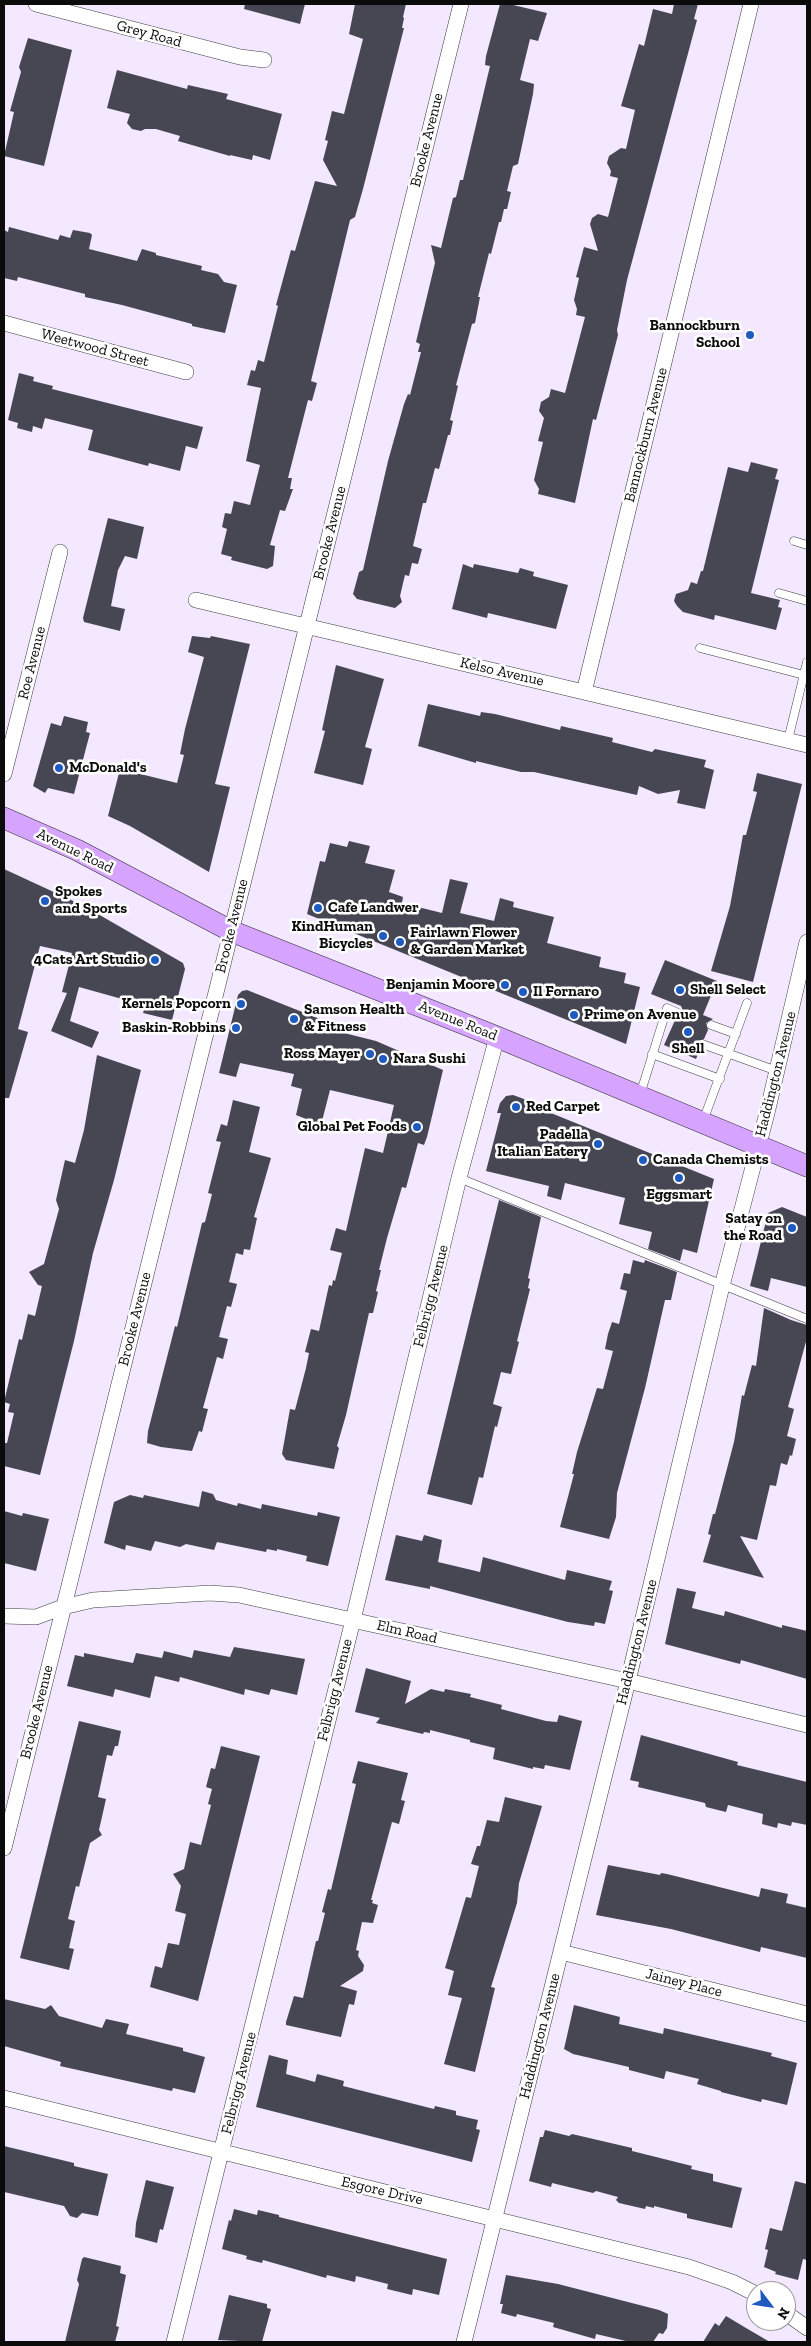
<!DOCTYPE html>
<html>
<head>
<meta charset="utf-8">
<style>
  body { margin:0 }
  #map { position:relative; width:811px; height:2346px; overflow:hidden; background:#f3e8ff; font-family:"Zilla Slab",serif }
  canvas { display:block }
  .frame { position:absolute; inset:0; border:5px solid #0b0b0b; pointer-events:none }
  .north { position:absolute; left:746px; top:2281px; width:50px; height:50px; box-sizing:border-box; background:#fff; border:1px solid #9d9d9d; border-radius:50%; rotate:121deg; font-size:14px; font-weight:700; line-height:20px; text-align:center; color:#0b0b0b }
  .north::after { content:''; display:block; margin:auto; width:18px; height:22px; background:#1d5bc0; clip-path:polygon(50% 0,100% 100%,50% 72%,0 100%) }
</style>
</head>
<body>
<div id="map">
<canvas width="811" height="2346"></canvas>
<div class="frame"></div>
<div class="north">N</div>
</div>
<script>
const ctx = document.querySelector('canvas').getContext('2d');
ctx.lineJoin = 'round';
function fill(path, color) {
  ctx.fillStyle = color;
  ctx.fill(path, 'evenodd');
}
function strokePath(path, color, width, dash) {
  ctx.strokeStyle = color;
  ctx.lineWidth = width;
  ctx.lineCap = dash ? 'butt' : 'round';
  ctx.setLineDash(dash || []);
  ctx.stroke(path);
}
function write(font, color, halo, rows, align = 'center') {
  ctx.font = font + ' "Zilla Slab",serif';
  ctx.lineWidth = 5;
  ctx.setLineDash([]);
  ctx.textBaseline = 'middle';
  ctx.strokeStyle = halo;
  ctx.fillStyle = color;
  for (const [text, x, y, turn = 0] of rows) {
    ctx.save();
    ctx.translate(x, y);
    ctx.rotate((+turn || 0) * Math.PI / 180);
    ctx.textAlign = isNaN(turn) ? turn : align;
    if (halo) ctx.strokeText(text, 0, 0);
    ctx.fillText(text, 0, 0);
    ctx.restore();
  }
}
const building = new Path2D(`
  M245 4H305L300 24 244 9Z
  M355 4H406L403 17 404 18 402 28H404L363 189 355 217 350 220 311 381 317 383 312 401 308 400 288 478H292L290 489H293L285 511 280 510 270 545 275 546 273 566 267 569 231 560 232 557 221 554 227 529 222 527 225 513 231 514 234 501 250 505 260 465 246 461 261 388 247 385 251 370 255 371 258 360 264 362 278 306 276 305 291 250 295 251 315 181 337 186 323 160 328 141 325 140 332 111 344 114 363 39 349 34Z
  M500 4H509L547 13 538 41 530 39 520 80 534 84 533 94 518 164 513 166 507 191 511 192 507 209H504L501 222H499L491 254 489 253 478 297H480L475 323 472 324 456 385 458 386 450 420 453 421 450 435H448L439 469 435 468 426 503H423L413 546 422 549 418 564 412 563 409 576 405 575 400 596 402 602 395 608 357 599 353 594 359 572 363 570 388 461 404 404 408 394 410 395 421 352H418L420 344 416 342 435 263 431 245 441 248 453 198 456 197 460 180H463L490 66 485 65 486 56Z
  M674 4H698L694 19 697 20 627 280 617 330 618 335 596 420 593 419 575 503 538 494 539 489 534 480 543 442 538 441 544 418 539 411 541 402 549 397 551 389 565 393 585 317 576 315 577 309 574 300 579 278 576 277 584 247 598 251 590 224 592 218 598 214 608 217 618 178 610 176 611 171 607 163 609 156 621 148 626 149 635 110 621 106 639 44 644 46 653 9 672 14Z
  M28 38 72 50 44 166 4 156 14 112 10 111 21 72 19 67Z
  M117 70 187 89 188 85 228 94 226 99 282 114 270 160 253 155 252 160 230 155V156L178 141 180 136 156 129H145L141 131 132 129 127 123 130 114 107 108Z
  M9 227 58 240 60 235 70 238 73 230 90 233 92 235 89 249 137 261 142 249 156 253V255L202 266 201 270 218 274 224 282 237 285 225 333 192 326V324L122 305 85 297V294L18 277 17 281 4 278V230L8 232Z
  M19 373 34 377 33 381 53 386 52 389 203 427 197 449 186 446 180 471 149 463 148 466 88 450 93 430 45 418 42 429 33 426 32 432 17 428 18 423 8 420Z
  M751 462 778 469 775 479 779 480 751 593 780 600 778 607 782 608 776 630 715 615 714 620 683 612 677 606 674 601 676 594 688 590 691 582 697 584 701 571H703L728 467 748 472Z
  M108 518 144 527 137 559 125 556 118 570 111 606 125 609 120 631 84 622 83 618Z
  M463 564 473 568 474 564 518 573 520 568 534 572 533 576 568 585 556 629 488 613 487 618 452 609Z
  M192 636 210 638 211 636 250 644 215 784 230 787 209 872 130 826 108 816 120 769 177 783 184 755 180 754 185 729 204 657 188 652Z
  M336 665 384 679 365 747 372 749 363 785 314 773 325 731 322 730Z
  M428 704 480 716 481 712 495 714 560 730 561 726 613 738 612 742 652 752 655 749 706 760 704 767 714 770 705 809 677 803 680 790 658 794 639 786 637 795 534 772H521L476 761V763L418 746Z
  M64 716 88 722 86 732 90 733 74 794 48 788 45 793 33 786 51 723 61 726Z
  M757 773 802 784 753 982 711 971 730 906 743 835H746L757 792 753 791Z
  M349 841 370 846 365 863 395 870 389 892 403 897 402 903 442 913 450 879 468 883 460 913 494 921 500 898 514 902 513 907 554 917 547 943 601 957 599 967 626 973 624 983 640 987 626 1044 307 914 320 861 325 862 330 843 347 847Z
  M4 869 84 906 183 963 185 969 172 1020 143 1013 145 1007 140 1006V1004L79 987 70 1021 99 1032 92 1048 51 1031 67 993 62 992 72 953 40 946 18 1029 28 1032 9 1098H4Z
  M665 960 717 981 703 1015 713 1019 706 1023 708 1030 704 1039 697 1042V1045L700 1049 696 1059 664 1045 676 1018H681L684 1013 681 1006 651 994Z
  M247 990 345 1029 344 1033 376 1041 443 1070 427 1137 424 1145 418 1143 406 1188 402 1187 387 1238 379 1270H381L376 1291 378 1292 373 1313H369L346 1415 337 1446 339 1448 334 1469 286 1460 282 1454 290 1409 295 1410 306 1368 309 1353 305 1352 311 1329 319 1331 329 1285 332 1286 333 1280 335 1281 342 1253 330 1250 336 1228 346 1231 365 1148 383 1153 394 1105 330 1090 321 1125 296 1115 302 1089 291 1086 294 1074 240 1063 236 1077 219 1073 238 995 242 991Z
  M97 1055 141 1070 114 1180 93 1253 74 1341 40 1475 4 1466V1443H7L14 1413 8 1412 10 1404 4 1402 19 1339 22 1340 28 1314 35 1316 42 1286 38 1285 29 1272 44 1264 59 1209 56 1200 65 1160 75 1163 84 1130Z
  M513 1095 543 1106 541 1109 714 1179 697 1253 683 1249 680 1261 648 1249 652 1232 619 1224 625 1198 565 1183 561 1200 547 1196 549 1186 486 1171 501 1113H497L500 1103 506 1096Z
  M233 1100 260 1107 249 1152 271 1158 254 1217 257 1218 250 1250 244 1249 243 1255 236 1253 229 1282 237 1284 231 1307 227 1306 219 1337 228 1339 223 1359 217 1357 203 1408 208 1409 202 1432 199 1431 192 1451 161 1447 147 1443 148 1431 173 1334 175 1326 177 1327 202 1223 205 1222 212 1194 208 1193 221 1142 216 1141 221 1124 227 1126Z
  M499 1200 541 1217 528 1278 530 1279 528 1288 530 1289 517 1341 519 1342 511 1374 501 1372 493 1404 502 1407 497 1427 495 1426 483 1478 479 1477 472 1505 427 1494Z
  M782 1207 807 1217V1287L771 1278 768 1291 750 1286 768 1213Z
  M633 1260 644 1263 645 1260 677 1272 671 1300H665L645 1388 617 1493 616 1517 609 1539 560 1527 574 1474H572L577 1452 597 1388 603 1389 613 1351 605 1349 608 1334 612 1322 619 1324 627 1291 620 1289 624 1273 630 1274Z
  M764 1308 791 1320 807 1325V1338L788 1407 794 1409 787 1436 796 1439 792 1456 790 1455 787 1465 781 1463 776 1486 770 1485 757 1540 740 1536 764 1578 703 1562 711 1535 708 1534 713 1514H715L734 1442 742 1395 744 1396 752 1365 756 1366Z
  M202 1491 213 1494 216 1500 237 1506 238 1503 261 1509 262 1504 317 1516 318 1512 340 1517 328 1566 306 1561 307 1556 277 1549V1551L267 1549 266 1552 217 1542 214 1550 186 1544 180 1547 155 1541 151 1551 126 1545 125 1550 104 1543 114 1502 130 1495 143 1498 144 1495 199 1507Z
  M4 1511 22 1516 23 1513 49 1519 36 1571 4 1563Z
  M396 1535 422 1541 424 1535 442 1540 438 1562 480 1572 483 1557 565 1580 567 1570 612 1581 609 1590 613 1591 605 1624 595 1622 594 1626 568 1622 430 1586V1589L385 1580Z
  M677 1588 696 1592 692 1608 724 1616 725 1611 782 1628V1625L807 1631V1679L741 1660 740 1664 665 1644Z
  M234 1647 305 1659 297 1695 271 1689 269 1695 245 1689 244 1695 180 1677 179 1682 155 1676 150 1698 115 1689 113 1697 67 1686 75 1655 84 1657V1653L133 1663 136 1653 162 1658 164 1651 192 1658 194 1650 230 1657Z
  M366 1668 411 1681 405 1704 431 1689 444 1692 445 1689 471 1694 470 1697 502 1705 501 1709 546 1721 557 1722 559 1715 582 1721 570 1770 545 1765 544 1769 533 1767V1769L493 1759 495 1748 470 1742V1740L430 1730V1733L424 1732 423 1734 376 1723 380 1718 355 1712Z
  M79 1721 121 1731 118 1746H115L112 1756 107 1755 98 1797 106 1799 99 1830 102 1835 90 1843 79 1887 76 1886 68 1919 75 1921 69 1948 74 1949 69 1970 20 1958Z
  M641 1735 738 1762 737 1765 807 1782V1825L792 1822 791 1826 778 1823 777 1828 762 1824 763 1814 728 1805 726 1812 706 1807 705 1803 638 1787 639 1782 630 1780Z
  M221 1746 260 1756 198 2001 150 1987 155 1966 162 1968 168 1943 179 1945 186 1914 175 1911 181 1886 173 1874 184 1869 190 1842 201 1845 211 1805 208 1804 212 1789 206 1787 211 1768 215 1769Z
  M358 1761 408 1773 401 1800 405 1801 399 1824 392 1822 371 1900H373L372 1903 378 1905 373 1923 362 1922 356 1950 359 1951 358 1956 364 1965 363 1971 340 1986 357 1991 354 2005 349 2004 341 2037 336 2036 286 2025V2022L294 1996 303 1998 316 1941H318L325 1913 322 1912 328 1889 331 1890 356 1784 352 1783Z
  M505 1797 542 1806 519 1883 517 1903 491 1987 495 1988 475 2072 444 2064 462 1998 448 1995 454 1971 445 1968 466 1897 471 1898 479 1866 471 1864 477 1846H480L487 1820 499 1822Z
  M608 1865 660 1875 661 1873 667 1874 759 1897 761 1888 788 1894 786 1903 807 1908V1958L761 1947 760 1952 671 1929 596 1915Z
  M4 1999 45 2009 51 2005 59 2016 102 2028 106 2019 129 2024 126 2034 183 2048V2051L205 2057 195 2093 173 2088 172 2091 60 2066 61 2062 4 2046Z
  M574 2005 620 2017 619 2024 663 2034 664 2028 772 2053 771 2056 797 2063 787 2105 762 2099 761 2102 721 2092V2091L697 2084 699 2079 666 2071 664 2079 629 2070V2067L573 2054 564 2049Z
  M269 2055 288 2060 286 2074 315 2082 317 2074 344 2081 343 2086 434 2109 435 2106 456 2111V2115L478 2120 476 2129 480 2130 472 2162 256 2107Z
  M545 2130 569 2136 572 2134 632 2148V2151L692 2166 691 2169 713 2174V2181L742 2188 732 2228 687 2218V2214L654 2206V2208L646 2206 645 2209 619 2203 616 2200 618 2197 596 2191 593 2193 552 2183 551 2187 529 2181 540 2137H543Z
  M4 2146 74 2163V2166L108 2174 98 2216 82 2213 77 2218 70 2216 64 2206 4 2192Z
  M146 2180 174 2187 163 2230 160 2229 157 2243 135 2237 136 2223Z
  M795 2181 807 2184V2260L803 2259 798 2280 775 2274 776 2272 764 2267 768 2250 765 2249 770 2228 782 2231Z
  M234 2209 257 2215 258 2210 279 2215V2217L447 2259 439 2295 413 2289 412 2295 387 2289 388 2284 356 2276 355 2282 327 2275 326 2278 263 2260 262 2263 246 2259 247 2256 222 2249 229 2220 231 2221Z
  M84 2257 121 2266 120 2273 126 2275 116 2326 119 2327 115 2342H65L79 2284 77 2280 82 2259Z
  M506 2275 558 2284 659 2310 668 2314 667 2328 663 2334 659 2333 653 2342H630L596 2334 595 2339 553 2327 554 2323 517 2314 516 2317 501 2313 503 2304H500Z
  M229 2295 267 2304V2308L271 2309 262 2342 218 2340Z
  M726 2316 746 2328 770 2342H703L715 2323 719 2326Z`);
const service = new Path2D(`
  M794 541 807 545
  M779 593 807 601
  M700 648 804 675
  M788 740 807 662
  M711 1025 736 1034
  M702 1044 777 1071
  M652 1054 720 1079
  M640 1095 667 1008 678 1013
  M703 1121 747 1003
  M459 1178 807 1319`);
const minor = new Path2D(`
  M36 4 240 57 264 60
  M4 323 186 372
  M196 600 807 745
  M584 692 751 4
  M4 774 60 552
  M4 1616 36 1617 63 1607 93 1600 210 1593 239 1595 628 1681 807 1725
  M4 1848 461 4
  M561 1952 807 2014
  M4 2098 689 2267 732 2282 756 2294
  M786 2313 807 2328
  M174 2342 353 1620 459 1178 497 1037
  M464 2342 628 1681 722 1286 767 1113 807 942`);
const secondary = new Path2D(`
  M4 818 77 850 231 931 497 1037 807 1166`);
const markers = [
  [750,335,5,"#1d5bc0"],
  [59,768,5,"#1d5bc0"],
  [45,901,5,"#1d5bc0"],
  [318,908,5,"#1d5bc0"],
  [383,936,5,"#1d5bc0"],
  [400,942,5,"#1d5bc0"],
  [155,960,5,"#1d5bc0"],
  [505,985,5,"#1d5bc0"],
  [680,990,5,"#1d5bc0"],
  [523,992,5,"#1d5bc0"],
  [241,1004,5,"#1d5bc0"],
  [574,1015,5,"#1d5bc0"],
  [294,1019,5,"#1d5bc0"],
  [236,1028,5,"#1d5bc0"],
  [688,1032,5,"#1d5bc0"],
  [370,1054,5,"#1d5bc0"],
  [383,1059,5,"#1d5bc0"],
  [516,1107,5,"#1d5bc0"],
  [417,1127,5,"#1d5bc0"],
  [598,1144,5,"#1d5bc0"],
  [643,1160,5,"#1d5bc0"],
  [679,1178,5,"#1d5bc0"],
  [792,1228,5,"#1d5bc0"]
];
const streetNames = [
  ["Grey Road",149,34,15],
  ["Brooke Avenue",427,140,-76],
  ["Weetwood Street",95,348,15],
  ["Bannockburn Avenue",646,435,-76],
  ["Brooke Avenue",330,533,-76],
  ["Roe Avenue",32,663,-76],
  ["Kelso Avenue",502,672,13],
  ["Avenue Road",75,851,26],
  ["Brooke Avenue",232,926,-76],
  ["Avenue Road",458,1021,22],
  ["Haddington Avenue",776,1074,-76],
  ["Felbrigg Avenue",431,1296,-76],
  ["Brooke Avenue",135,1319,-76],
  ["Elm Road",407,1632,13],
  ["Haddington Avenue",637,1642,-76],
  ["Felbrigg Avenue",335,1690,-76],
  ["Brooke Avenue",37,1712,-76],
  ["Jainey Place",684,1983,14],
  ["Haddington Avenue",540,2036,-76],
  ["Felbrigg Avenue",239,2083,-76],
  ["Esgore Drive",382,2191,13]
];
const poiNames = [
  ["Bannockburn",740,326,"right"],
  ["School",740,343,"right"],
  ["McDonald's",69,768],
  ["Spokes",55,892],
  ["and Sports",55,909],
  ["Cafe Landwer",328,908],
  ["KindHuman",373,927,"right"],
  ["Bicycles",373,944,"right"],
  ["Fairlawn Flower",410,933],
  ["& Garden Market",410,950],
  ["4Cats Art Studio",145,960,"right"],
  ["Benjamin Moore",495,985,"right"],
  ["Shell Select",690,990],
  ["Il Fornaro",533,992],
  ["Kernels Popcorn",231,1004,"right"],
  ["Samson Health",304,1010],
  ["& Fitness",304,1027],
  ["Prime on Avenue",584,1015],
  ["Baskin-Robbins",226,1028,"right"],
  ["Shell",688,1049,"center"],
  ["Ross Mayer",360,1054,"right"],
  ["Nara Sushi",393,1059],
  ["Red Carpet",526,1107],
  ["Global Pet Foods",407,1127,"right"],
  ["Padella",588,1135,"right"],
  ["Italian Eatery",588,1152,"right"],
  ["Canada Chemists",653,1160],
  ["Eggsmart",679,1195,"center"],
  ["Satay on",782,1219,"right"],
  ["the Road",782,1236,"right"]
];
fill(building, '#474754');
strokePath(service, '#3e3e3e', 9);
strokePath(minor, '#3e3e3e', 16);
strokePath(secondary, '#2d2d2d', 22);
strokePath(service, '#fff', 8);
strokePath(minor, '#fff', 15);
strokePath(secondary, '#d6a3ff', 21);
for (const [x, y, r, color] of markers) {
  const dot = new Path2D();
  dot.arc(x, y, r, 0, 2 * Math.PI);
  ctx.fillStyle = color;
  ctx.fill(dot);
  strokePath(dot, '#fff', 2);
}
write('15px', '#0b0b0b', '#fff', streetNames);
write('bold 15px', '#0b0b0b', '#fff', poiNames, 'left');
</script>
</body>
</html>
